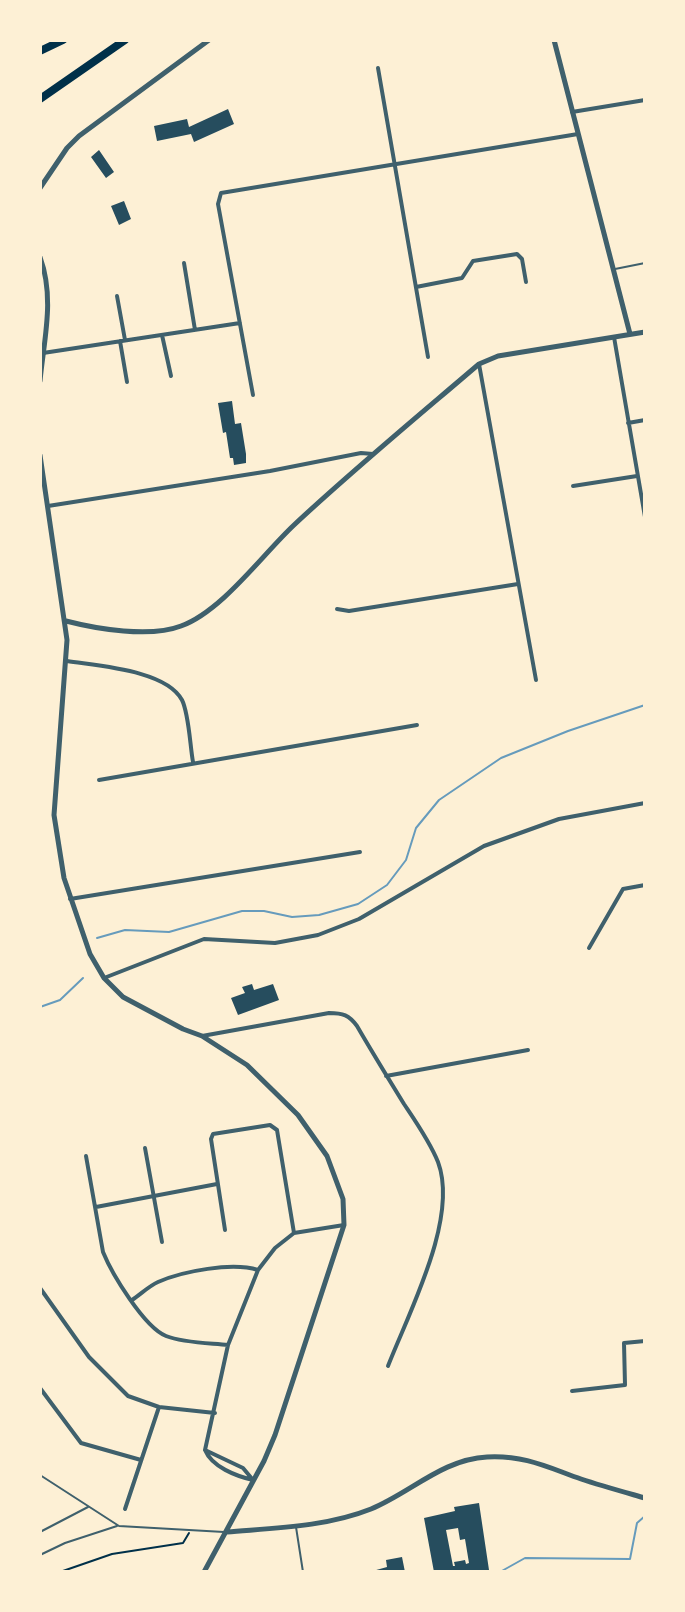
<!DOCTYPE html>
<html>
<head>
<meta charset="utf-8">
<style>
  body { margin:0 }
  #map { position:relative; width:685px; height:1612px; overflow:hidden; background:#fdf0d5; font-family:"Asap Condensed",sans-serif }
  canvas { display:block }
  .frame { position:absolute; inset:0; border:42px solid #fdf0d5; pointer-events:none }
</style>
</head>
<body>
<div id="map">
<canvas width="685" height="1612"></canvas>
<div class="frame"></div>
</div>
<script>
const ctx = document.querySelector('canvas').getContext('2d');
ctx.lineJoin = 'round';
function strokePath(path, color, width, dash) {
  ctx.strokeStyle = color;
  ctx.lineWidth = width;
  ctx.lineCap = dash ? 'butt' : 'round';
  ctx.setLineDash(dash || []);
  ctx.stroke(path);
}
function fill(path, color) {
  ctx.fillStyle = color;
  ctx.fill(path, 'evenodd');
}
const stream = new Path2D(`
  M97 938 125 930 169 932 242 911H264L292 917 319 915 358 904 387 885 406 860 416 828 439 800 501 758 568 731 645 705
  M40 1007 60 1000 83 978
  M500 1572 525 1558 630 1559 637 1523 645 1516`);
const building = new Path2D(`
  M228 109 234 124 194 142 191 134 157 141 154 126 187 119 189 127Z
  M99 150 114 172 106 178 91 157Z
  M124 201 131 219 119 225 111 206Z
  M232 401 235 424 241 423 246 454V463L234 465 233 458H230L226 432 223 433 218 403Z
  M252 984 254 990 273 984 279 1000 238 1015 231 998 245 993 242 987Z
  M479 1503 489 1570 434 1572 424 1518 455 1511 454 1507ZM458 1528 460 1540 465 1539 469 1563 466 1564 465 1560 460 1561 454 1562 455 1566H453L446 1530Z
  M402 1557 405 1572H369L387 1567 386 1560Z`);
const path = new Path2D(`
  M60 1572 112 1554 183 1543 189 1533`);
const service = new Path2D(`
  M615 269 645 263
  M40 1475 119 1526 224 1532
  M296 1527 303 1572
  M40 1532 88 1507
  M40 1555 65 1543 117 1526`);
const minor = new Path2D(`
  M378 68 428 357
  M572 112 645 100
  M184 263 195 330
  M416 287 462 278 473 261 517 254 522 259 526 282
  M117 296 125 340
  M162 335 171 376
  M614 337 645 517
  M120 341 127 382
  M43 353 240 323
  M479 364 536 680
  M253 395 218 204 221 193 578 134
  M628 423 645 420
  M573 486 637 476
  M48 506 270 471 361 453 373 454
  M337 609 349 611 518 584
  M67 661C98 666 166 670 182 700 189 714 190 746 193 762
  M99 780 417 725
  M70 899 360 852
  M589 948 623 889 645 885
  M104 978 204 939 275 943 318 935 359 919 484 846 559 819 645 803
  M202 1036 329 1013C343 1013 349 1015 357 1026 372 1052 388 1078 404 1104 416 1122 430 1142 438 1162 459 1218 409 1312 388 1366
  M386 1076 528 1050
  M145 1148 162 1242
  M86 1156 103 1252C112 1274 144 1327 166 1336 184 1343 209 1343 228 1345
  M96 1207 217 1184
  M225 1230 211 1139 213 1134 270 1125 277 1130 294 1233
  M40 1288 89 1357 128 1396 159 1407 215 1413
  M132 1300C141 1294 149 1286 158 1282 183 1271 232 1262 258 1270
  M40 1388 81 1443 141 1460
  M572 1391 625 1385 624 1343 645 1341
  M205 1450 243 1468 253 1480
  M253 1480C236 1476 212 1467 205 1450L228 1345 258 1270 275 1248 294 1233 344 1225
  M125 1509 159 1407`);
const tertiary = new Path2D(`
  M554 40 630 334
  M40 188 67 148 79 136 209 40
  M40 257C55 298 44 339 40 381
  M40 455 67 640 54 815 64 878 90 954 104 978 123 997 183 1029 202 1036 247 1065 298 1115 327 1156 343 1199 344 1225 275 1435 264 1461 204 1572
  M66 621C97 629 150 638 181 626 222 611 262 555 294 525 354 469 417 417 479 364L498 356 645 332
  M227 1532C274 1528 326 1527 371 1509 410 1493 443 1459 487 1457 524 1455 547 1467 581 1479 602 1486 624 1492 645 1498`);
const motorway = new Path2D(`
  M40 51 63 40
  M40 99 125 40`);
strokePath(stream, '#669bbc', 2);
fill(building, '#264d5e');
strokePath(path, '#003049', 2);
strokePath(service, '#3f606c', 2);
strokePath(minor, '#3f606c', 4);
strokePath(tertiary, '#3f606c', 5);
strokePath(motorway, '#003049', 8);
</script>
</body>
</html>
